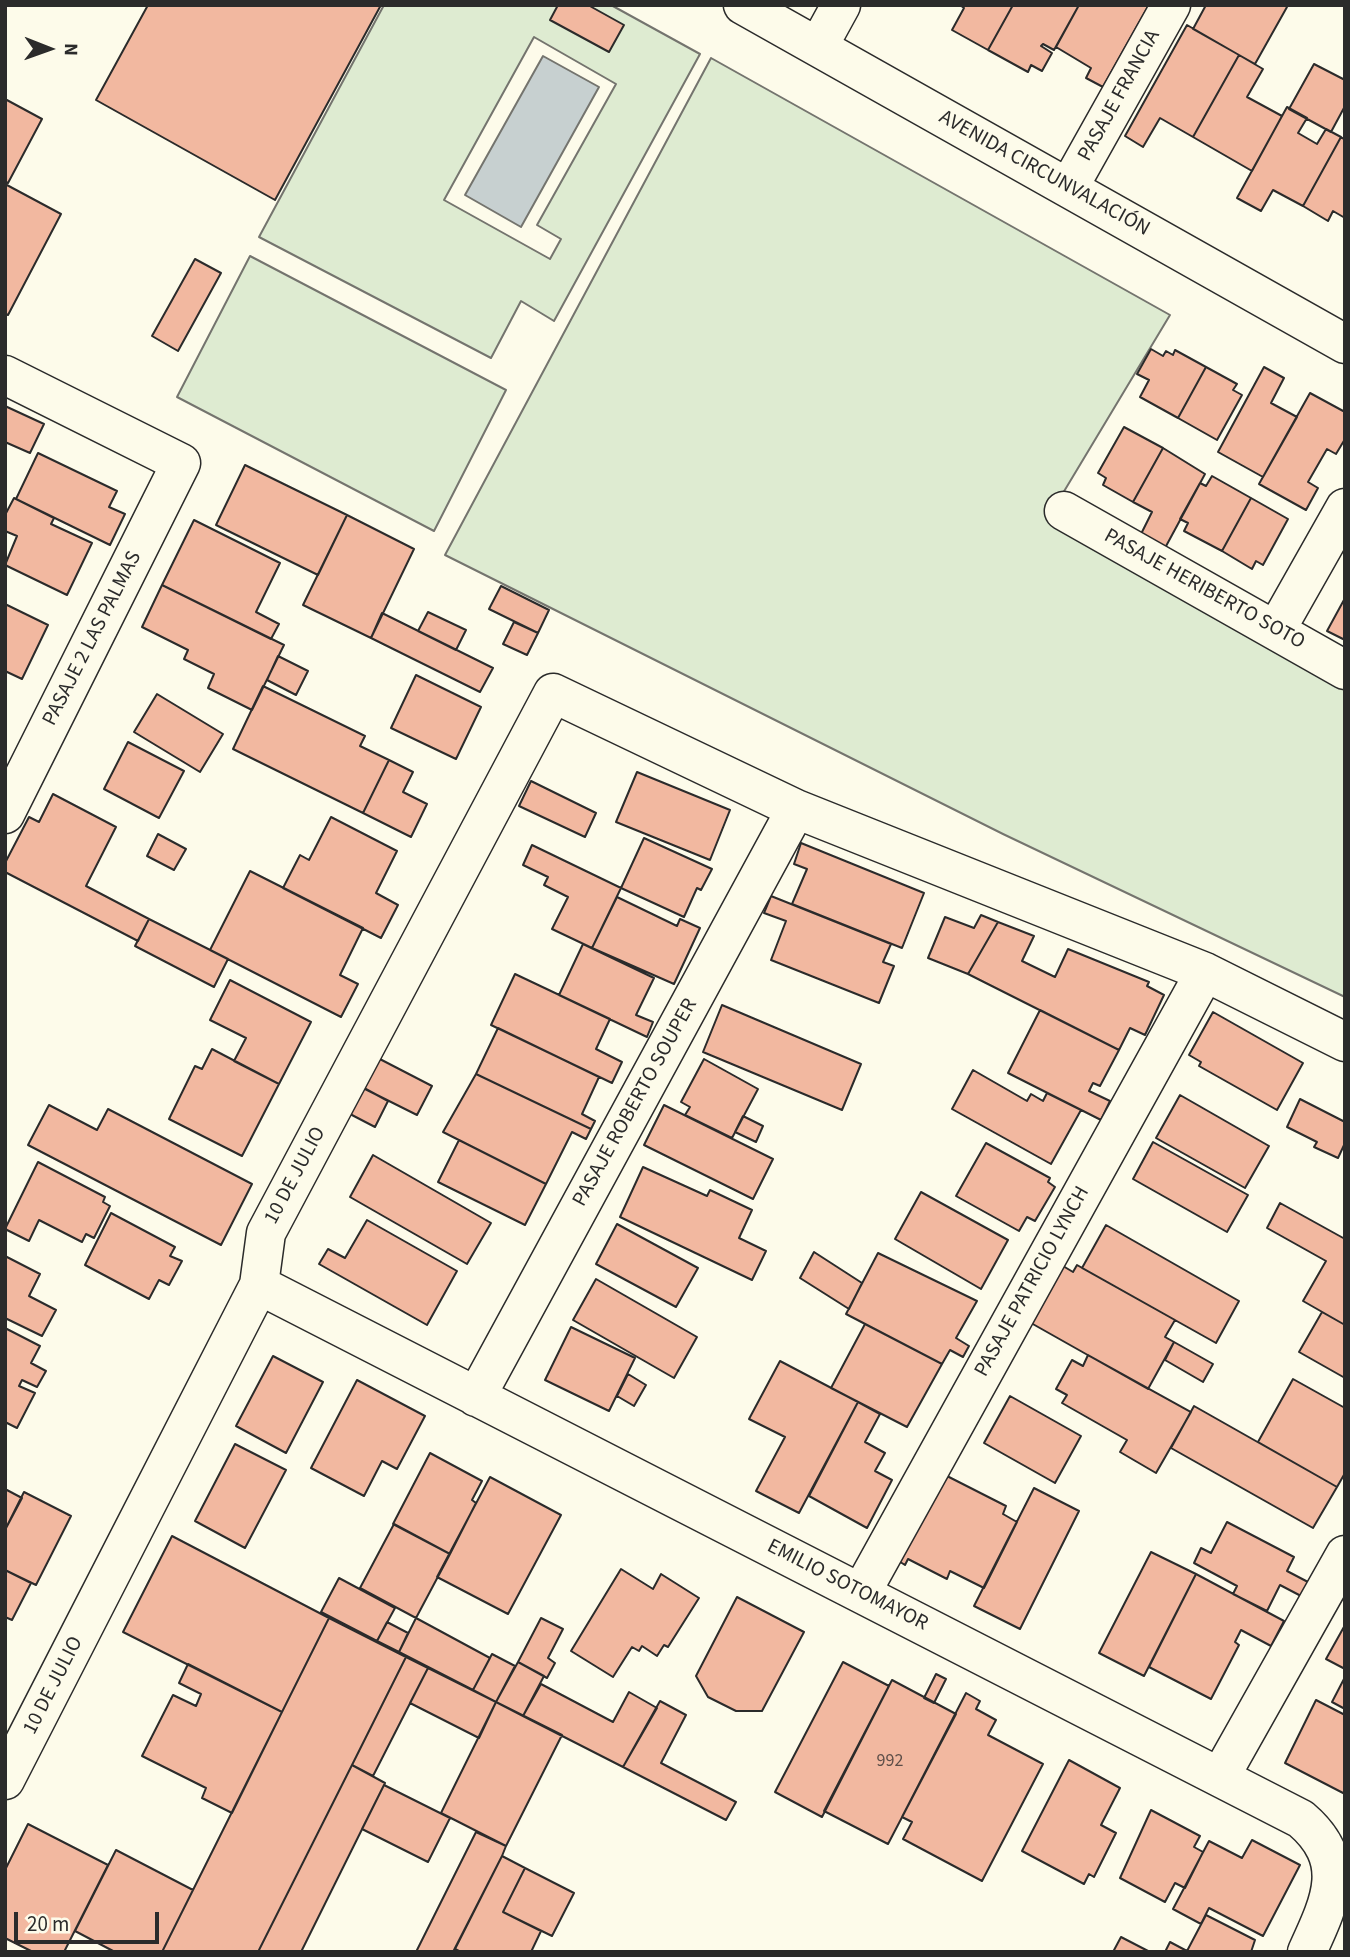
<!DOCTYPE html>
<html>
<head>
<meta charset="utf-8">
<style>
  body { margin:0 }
  #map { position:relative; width:1350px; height:1957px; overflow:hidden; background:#fdfbea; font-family:"Source Sans 3",sans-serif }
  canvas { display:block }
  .frame { position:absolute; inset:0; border:7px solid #2b2b2b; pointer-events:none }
  .north { position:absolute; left:14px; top:14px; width:70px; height:70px; -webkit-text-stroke:5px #fdfbea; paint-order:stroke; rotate:91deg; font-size:19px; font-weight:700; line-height:28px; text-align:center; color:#2b2b2b }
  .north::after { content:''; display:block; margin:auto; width:24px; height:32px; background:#2b2b2b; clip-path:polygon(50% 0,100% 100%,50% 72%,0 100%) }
  .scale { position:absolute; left:14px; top:1912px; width:145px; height:32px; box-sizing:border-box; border:4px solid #2b2b2b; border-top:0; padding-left:9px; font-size:21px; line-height:24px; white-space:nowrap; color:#2b2b2b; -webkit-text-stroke:5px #fdfbea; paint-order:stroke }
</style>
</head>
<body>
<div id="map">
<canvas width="1350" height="1957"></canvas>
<div class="frame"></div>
<div class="north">N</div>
<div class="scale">20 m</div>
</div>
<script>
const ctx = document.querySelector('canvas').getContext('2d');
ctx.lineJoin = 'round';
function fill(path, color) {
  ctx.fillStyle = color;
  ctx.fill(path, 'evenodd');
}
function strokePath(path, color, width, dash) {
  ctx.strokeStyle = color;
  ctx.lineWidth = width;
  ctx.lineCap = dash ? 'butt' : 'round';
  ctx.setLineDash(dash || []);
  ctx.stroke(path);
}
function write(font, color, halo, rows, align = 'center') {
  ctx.font = font + ' "Source Sans 3",sans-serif';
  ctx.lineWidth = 5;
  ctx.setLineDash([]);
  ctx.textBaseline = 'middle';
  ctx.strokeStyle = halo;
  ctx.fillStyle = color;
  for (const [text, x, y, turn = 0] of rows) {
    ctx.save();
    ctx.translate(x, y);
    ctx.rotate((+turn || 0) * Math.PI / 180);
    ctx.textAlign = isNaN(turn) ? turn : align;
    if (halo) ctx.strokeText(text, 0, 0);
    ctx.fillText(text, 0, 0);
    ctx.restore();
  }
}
const green = new Path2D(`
  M384 5H611L700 54 554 321 521 301 491 358 259 237ZM534 37 616 84 537 225 561 239 550 259 444 200Z
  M711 58 1170 315 1048 518 1345 688V997L1003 834 445 555Z
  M250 256 506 390 434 531 177 397Z`);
const water = new Path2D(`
  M543 56 599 87 521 227 465 195Z`);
const building = new Path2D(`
  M148 5H381L275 200 96 100Z
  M558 5H588L624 25 609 52 550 20Z
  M960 5H1013L988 50 952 30 964 8Z
  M1013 5H1079L1054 50 1043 44 1041 46 1052 53 1042 71 1031 65 1028 72 988 50Z
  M1079 5H1149L1103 87 1086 78 1091 68 1056 47Z
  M1206 5H1285L1287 7 1255 64 1193 29Z
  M1187 25 1239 55 1193 137 1160 118 1143 147 1125 136Z
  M1239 55 1263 69 1247 97 1282 116 1252 171 1193 137Z
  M1314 64 1345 80V106L1331 132 1289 109Z
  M5 99 42 119 8 183 5 182Z
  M1287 107 1307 118 1298 133 1317 144 1326 129 1341 137 1303 206 1273 190 1261 211 1237 198Z
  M1341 137 1345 140V218L1333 211 1328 221 1303 206Z
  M5 184 61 214 8 315 5 314Z
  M195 259 221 273 178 351 152 336Z
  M1151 349 1163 356 1166 351 1173 355 1175 350 1206 367 1178 418 1140 397 1149 380 1137 374Z
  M1206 367 1237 384 1233 390 1242 395 1217 440 1178 418Z
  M1264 367 1284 378 1271 403 1297 417 1263 477 1218 452Z
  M1310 393 1345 412V439L1336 454 1327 449 1308 482 1318 488 1306 510 1259 484Z
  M5 406 44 424 30 453 5 442Z
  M1124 427 1163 448 1133 502 1103 485 1106 478 1098 473Z
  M1163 448 1205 474 1165 548 1141 534 1152 512 1133 502Z
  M38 453 117 491 109 507 125 514 110 545 16 499Z
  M245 465 347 515 318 575 216 525Z
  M1212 476 1251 498 1222 551 1184 531 1188 523 1180 519 1200 483 1206 486Z
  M14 498 54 518 51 524 92 543 67 595 5 565 17 536 5 531V515Z
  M1251 498 1288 519 1263 565 1256 561 1252 569 1222 551Z
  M347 515 414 549 371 638 303 605Z
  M194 520 280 563 256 612 279 624 271 639 162 585Z
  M162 585 284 645 252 710 208 688 214 674 184 659 188 650 142 627Z
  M501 586 549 610 538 633 489 609Z
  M1345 598V640L1327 631Z
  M5 604 48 625 22 679 5 671Z
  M428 612 466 630 456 650 418 631Z
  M382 613 493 668 480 692 371 638Z
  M514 622 538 633 527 655 503 644Z
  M278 656 308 671 296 695 267 680Z
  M416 675 481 707 456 759 391 728Z
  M263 686 365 736 360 746 389 760 363 813 233 749Z
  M157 694 223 734 200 772 134 732Z
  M128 742 184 771 159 818 104 789Z
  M389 760 413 772 403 792 427 804 411 837 363 813Z
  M637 772 730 810 710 860 616 822Z
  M531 781 596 813 585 837 519 806Z
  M53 794 116 827 86 886 149 919 138 941 5 872V863L29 817 39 822Z
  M331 817 397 851 376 893 398 905 381 938 283 888 300 855 309 860Z
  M158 834 186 849 174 870 147 856Z
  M644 838 712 869 701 890 697 888 684 917 621 888Z
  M801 843 924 893 902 948 792 904 807 869 794 864Z
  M532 845 621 888 592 948 552 929 568 897 544 885 548 877 523 865Z
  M250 871 363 928 340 975 358 984 341 1017 210 950Z
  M771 896 891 944 883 962 894 966 879 1003 771 960 786 921 764 913Z
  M617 897 677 926 680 919 700 928 674 984 592 948Z
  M981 915 998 922 968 974 928 958 945 917 974 928Z
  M149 919 228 959 214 987 135 946Z
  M998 922 1034 936 1022 961 1055 977 1068 949 1149 982 1147 986 1164 995 1145 1035 1130 1028 1119 1050 968 974Z
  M583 944 654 978 636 1015 653 1022 647 1037 559 995Z
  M515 974 610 1019 596 1049 622 1062 612 1083 491 1025Z
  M230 980 311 1022 279 1084 234 1061 246 1038 210 1020Z
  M722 1005 861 1064 842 1110 703 1052Z
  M1040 1010 1119 1050 1100 1086 1093 1083 1089 1091 1110 1101 1101 1120 1008 1073Z
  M1213 1012 1303 1063 1277 1110 1199 1066 1201 1062 1189 1055Z
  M498 1028 599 1077 582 1114 595 1121 591 1129 476 1074Z
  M212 1049 279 1084 242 1156 169 1119 195 1066 202 1069Z
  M374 1056 432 1086 417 1115 359 1086Z
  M704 1059 758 1089 732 1138 685 1115 690 1107 681 1102Z
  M973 1070 1027 1101 1031 1094 1043 1101 1047 1093 1081 1110 1051 1164 952 1109Z
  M476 1074 591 1129 586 1139 572 1132 546 1184 443 1132Z
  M364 1088 388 1101 375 1127 350 1114Z
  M1180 1095 1269 1146 1245 1188 1156 1138Z
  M1300 1099 1345 1122V1143L1338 1158 1314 1147 1317 1142 1287 1127Z
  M49 1105 97 1130 108 1109 252 1184 221 1245 28 1145Z
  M664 1105 773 1159 753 1199 644 1145Z
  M743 1116 763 1126 756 1142 735 1132Z
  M459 1140 546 1184 525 1225 438 1182Z
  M1153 1142 1248 1195 1227 1232 1133 1179Z
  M986 1143 1050 1178 1048 1182 1055 1187 1035 1221 1027 1217 1019 1231 956 1196Z
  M373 1155 491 1223 467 1264 350 1197Z
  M38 1162 105 1197 103 1202 110 1206 94 1238 86 1234 82 1242 39 1220 29 1241 5 1229Z
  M643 1167 707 1196 710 1190 752 1210 739 1238 766 1251 752 1280 620 1217Z
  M921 1192 1008 1240 981 1289 895 1239Z
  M1280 1203 1345 1239V1325L1303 1301 1326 1261 1267 1228Z
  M111 1213 175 1247 170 1256 182 1261 169 1285 159 1280 149 1299 85 1265Z
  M367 1220 457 1271 427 1325 319 1264 328 1249 345 1258Z
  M617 1224 698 1268 676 1307 596 1264Z
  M1106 1225 1239 1301 1216 1343 1082 1268Z
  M814 1252 862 1283 849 1309 800 1278Z
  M878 1253 977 1301 956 1338 969 1346 963 1357 950 1350 942 1364 846 1314Z
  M5 1256 40 1274 29 1296 56 1310 42 1336 5 1318Z
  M1077 1265 1175 1320 1165 1337 1174 1342 1148 1389 1031 1323 1063 1266 1073 1272Z
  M596 1279 697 1337 674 1378 573 1320Z
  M1322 1312 1345 1325V1378L1299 1352Z
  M865 1324 942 1364 907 1427 831 1388Z
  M571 1327 635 1358 609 1411 545 1380Z
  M5 1328 40 1346 31 1363 46 1371 37 1387 22 1380 19 1386 35 1393 17 1428 5 1422Z
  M1174 1342 1213 1364 1203 1382 1165 1360Z
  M1088 1355 1191 1412 1156 1473 1120 1452 1127 1440 1062 1403 1067 1395 1056 1389 1072 1360 1083 1366Z
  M273 1356 323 1382 286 1453 236 1426Z
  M780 1361 858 1402 799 1513 756 1491 785 1437 749 1419Z
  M628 1374 646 1385 634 1406 617 1396Z
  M1293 1379 1345 1408V1473L1337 1487 1258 1442Z
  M357 1380 425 1416 397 1469 382 1461 364 1496 311 1468Z
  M1010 1396 1081 1436 1055 1483 984 1443Z
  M858 1402 880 1414 865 1442 885 1453 875 1471 892 1480 867 1528 809 1496Z
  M1194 1406 1337 1487 1313 1528 1171 1448Z
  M235 1444 286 1470 245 1548 195 1521Z
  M430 1453 482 1481 472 1500 476 1503 450 1554 393 1524Z
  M947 1476 1006 1506 1003 1514 1017 1522 984 1588 950 1571 947 1579 908 1559 905 1565 897 1560Z
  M490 1477 561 1515 508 1614 437 1577Z
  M1034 1488 1079 1511 1020 1629 974 1606Z
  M5 1489 22 1498 5 1530Z
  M24 1492 71 1516 36 1585 5 1570V1530Z
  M1227 1522 1294 1557 1287 1571 1308 1582 1301 1596 1280 1585 1267 1611 1233 1594 1237 1586 1194 1563 1201 1548 1211 1553Z
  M394 1524 450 1554 416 1618 360 1588Z
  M172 1536 329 1618 282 1712 123 1632Z
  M1151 1552 1196 1574 1144 1676 1099 1653Z
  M621 1569 653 1589 661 1574 699 1598 668 1647 664 1645 657 1656 642 1646 639 1651 632 1647 613 1677 571 1651Z
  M5 1570 31 1583 12 1620 5 1617Z
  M1196 1574 1284 1621 1271 1646 1241 1630 1235 1642 1239 1645 1211 1699 1149 1667Z
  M339 1578 395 1608 377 1641 321 1612Z
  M737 1597 804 1632 762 1711H736L708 1697 696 1676Z
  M329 1618 406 1657 352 1765 258 1952H162Z
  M416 1618 490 1658 473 1690 399 1652Z
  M541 1618 563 1629 548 1658 555 1663 547 1678 518 1662Z
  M387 1622 408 1633 399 1652 377 1641Z
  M1345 1625V1669L1326 1659Z
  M492 1654 515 1666 496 1702 473 1690Z
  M406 1657 428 1668 373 1776 352 1765Z
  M518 1662 544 1676 523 1716 496 1702Z
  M843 1662 889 1686 822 1817 775 1792Z
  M188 1664 282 1712 232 1813 202 1798 206 1788 142 1756 173 1695 196 1706 201 1694 179 1683Z
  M428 1668 496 1702 479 1738 410 1703Z
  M936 1674 946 1679 934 1703 924 1698Z
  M1345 1677V1709L1332 1702Z
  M892 1680 956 1714 888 1844 824 1811Z
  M541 1684 613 1722 629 1692 657 1708 623 1767 523 1716Z
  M966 1693 980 1701 976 1709 996 1720 988 1735 1043 1764 982 1881 903 1839 912 1822 902 1817Z
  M1316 1700 1345 1715V1794L1285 1763Z
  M660 1701 686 1715 661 1763 736 1802 726 1820 623 1767Z
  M496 1702 562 1735 506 1846 441 1813Z
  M1069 1760 1120 1788 1101 1825 1116 1833 1094 1877 1089 1874 1084 1884 1022 1851Z
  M352 1765 385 1783 301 1952H258Z
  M384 1785 450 1818 428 1862 362 1829Z
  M1151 1810 1200 1836 1194 1847 1203 1852 1185 1888 1175 1883 1165 1902 1120 1878Z
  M28 1824 108 1865 64 1952H33L5 1938V1870Z
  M476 1832 506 1846 502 1856 453 1952H416Z
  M1252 1840 1300 1865 1263 1936 1209 1908 1201 1924 1173 1909 1209 1841 1242 1858Z
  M116 1850 193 1890 162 1952H115L75 1931Z
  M502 1856 525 1868 503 1912 541 1931 531 1952H461L455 1949Z
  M525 1868 574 1893 552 1936 503 1912Z
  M1206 1915 1255 1940 1251 1952 1187 1951Z
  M1121 1937 1150 1952H1113Z
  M1170 1942 1187 1951 1188 1952H1165Z`);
const minor = new Path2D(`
  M743 5 1345 344
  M818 47 841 5
  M1069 187 1171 5
  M5 375 181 463 5 814
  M1064 511 1345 670
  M1276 630 1345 508
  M259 1285 1301 1819C1350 1861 1331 1900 1307 1952
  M476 1397 796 809
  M861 1593 1205 972
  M1220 1777 1345 1555
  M5 1780 259 1285 266 1233 553 693 796 809 1205 972 1345 1042`);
const numberNames = [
  ["992",890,1762]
];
const streetNames = [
  ["PASAJE FRANCIA",1120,96,-61],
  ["AVENIDA CIRCUNVALACIÓN",1044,174,29],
  ["PASAJE HERIBERTO SOTO",1204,590,29],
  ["PASAJE 2 LAS PALMAS",93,639,-63],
  ["PASAJE ROBERTO SOUPER",636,1103,-61],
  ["10 DE JULIO",296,1176,-62],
  ["PASAJE PATRICIO LYNCH",1033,1282,-61],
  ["EMILIO SOTOMAYOR",847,1586,27],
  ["10 DE JULIO",54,1686,-63]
];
fill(green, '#deebd1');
strokePath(green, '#74746e', 2);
fill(water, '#c7d0d0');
strokePath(water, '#74746e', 2);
fill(building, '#f2b8a0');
strokePath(building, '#2b2b2b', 2);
strokePath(minor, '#2b2b2b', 41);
strokePath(minor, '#fdfbea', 38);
write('18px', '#5d4e48', null, numberNames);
write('21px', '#2b2b2b', '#fdfbea', streetNames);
</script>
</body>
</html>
